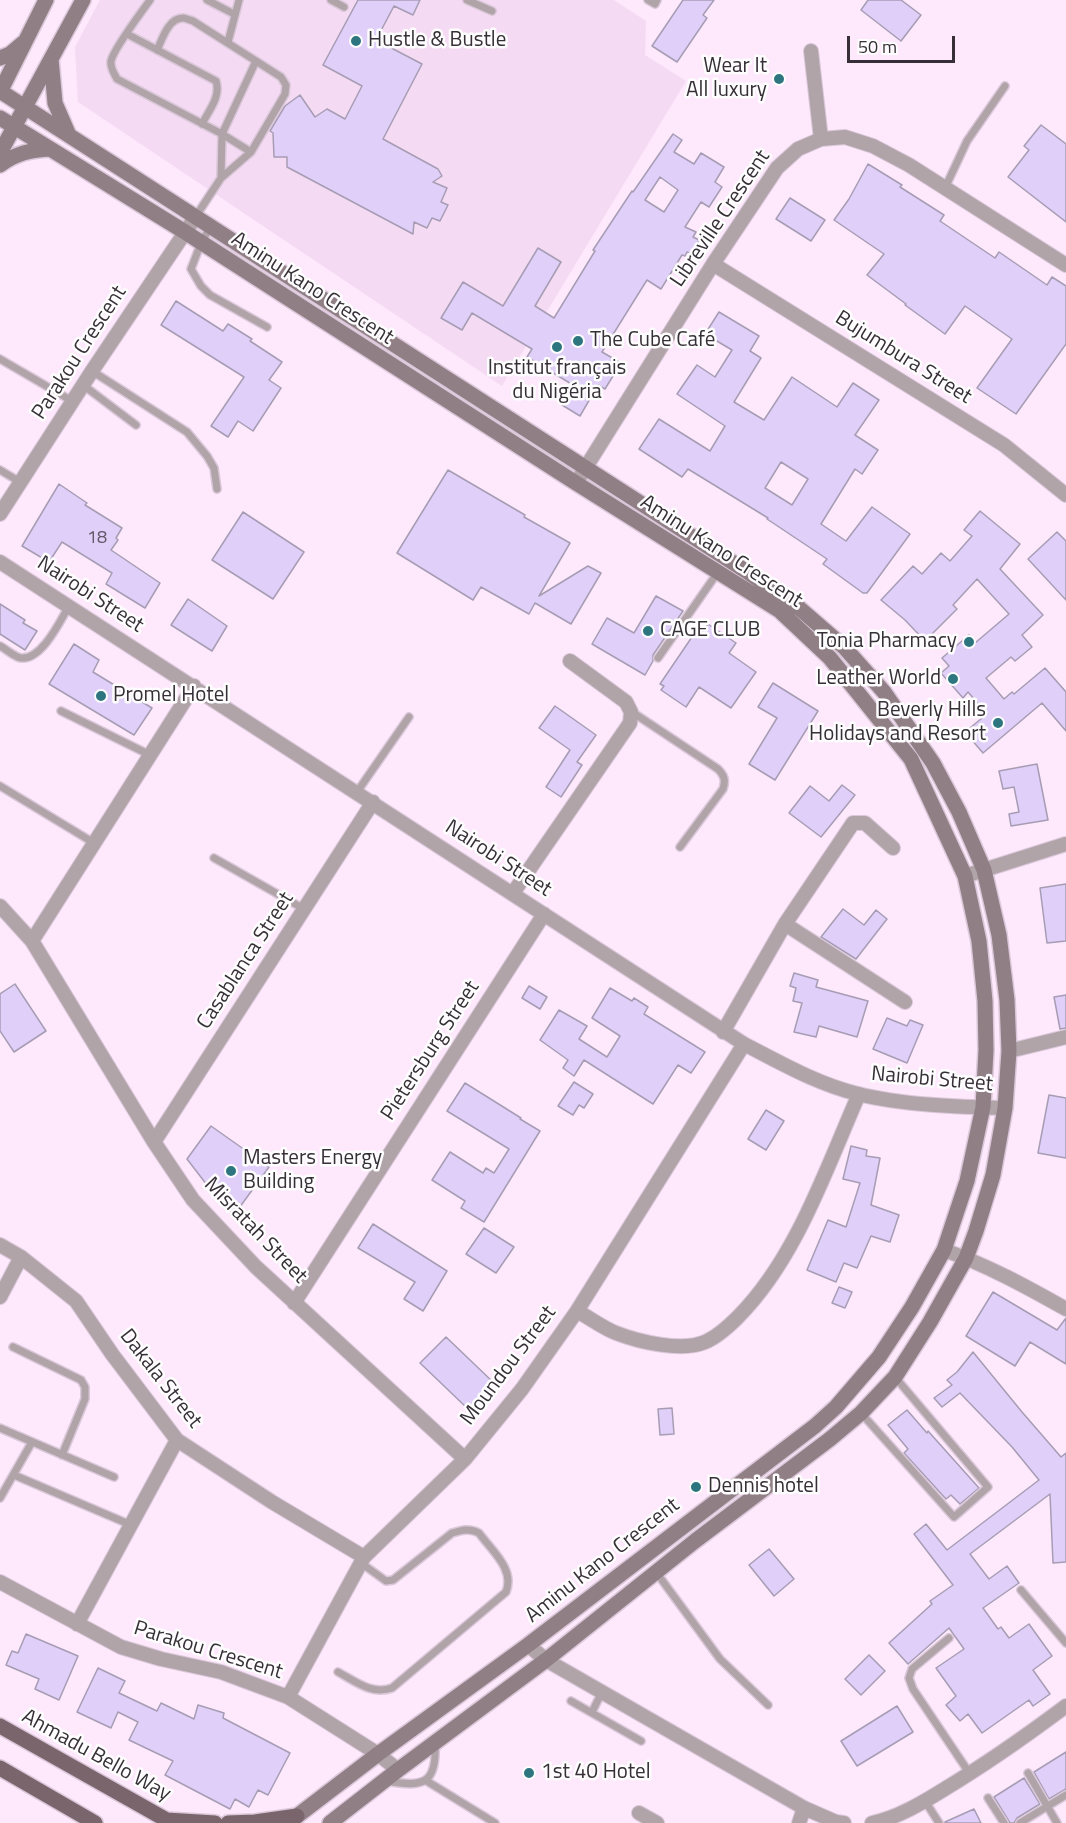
<!DOCTYPE html>
<html>
<head>
<meta charset="utf-8">
<style>
  body { margin:0 }
  #map { position:relative; width:1066px; height:1823px; overflow:hidden; background:#fee8fc; font-family:"Titillium Web",sans-serif }
  canvas { display:block }
  .scale { position:absolute; left:847px; top:36px; width:108px; height:27px; box-sizing:border-box; border:3px solid #372f37; border-top:0; padding-left:8px; font-size:18px; line-height:21px; white-space:nowrap; color:#372f37; -webkit-text-stroke:4px #fdfdfd; paint-order:stroke }
</style>
</head>
<body>
<div id="map">
<canvas width="1066" height="1823"></canvas>
<div class="scale">50 m</div>
</div>
<script>
const ctx = document.querySelector('canvas').getContext('2d');
ctx.lineJoin = 'round';
function fill(path, color) {
  ctx.fillStyle = color;
  ctx.fill(path, 'evenodd');
}
function strokePath(path, color, width, dash) {
  ctx.strokeStyle = color;
  ctx.lineWidth = width;
  ctx.lineCap = dash ? 'butt' : 'round';
  ctx.setLineDash(dash || []);
  ctx.stroke(path);
}
function write(font, color, halo, rows, align = 'center') {
  ctx.font = font + ' "Titillium Web",sans-serif';
  ctx.lineWidth = 5;
  ctx.setLineDash([]);
  ctx.textBaseline = 'middle';
  ctx.strokeStyle = halo;
  ctx.fillStyle = color;
  for (const [text, x, y, turn = 0] of rows) {
    ctx.save();
    ctx.translate(x, y);
    ctx.rotate((+turn || 0) * Math.PI / 180);
    ctx.textAlign = isNaN(turn) ? turn : align;
    if (halo) ctx.strokeText(text, 0, 0);
    ctx.fillText(text, 0, 0);
    ctx.restore();
  }
}
const built = new Path2D(`
  M100 0H614L646 21 645 55 686 81 502 386 78 102 75 47Z`);
const building = new Path2D(`
  M358 0H420L413 15 394 6 376 40 422 64 383 139 438 169 442 176 433 182 447 188 441 202 448 205 440 221 432 218 427 228 414 222 413 234 287 167V157H274L273 133 270 131 285 106 300 95 315 117 327 109 345 119 362 86 323 65Z
  M683 0H714L703 15 707 18 677 62 652 46Z
  M868 0H901L921 15 901 41 861 10Z
  M1041 125 1066 144V222L1008 177 1029 150 1024 146Z
  M673 134 682 140 674 152 694 164 701 153 724 167 715 182 722 187 709 207 701 202 685 227 696 232 693 237 699 240 692 254 687 252 685 256 682 255 661 289 647 280 602 352 621 363 605 389 598 385 580 416 562 405 573 385 527 357 532 349 472 313 462 330 441 318 463 282 503 306 538 248 561 262 535 306 554 318 595 251 593 250 632 191 633 192ZM660 177 678 190 664 212 645 200Z
  M868 164 902 185 900 187 944 215 940 221 995 258 999 252 1047 285 1052 277 1066 286V344L1016 414 977 388 1012 339 965 306 945 334 905 305 906 304 867 275 884 254 834 220 849 199Z
  M790 198 825 220 811 241 776 219Z
  M176 301 223 331 228 324 252 339 250 341 282 362 269 380 281 388 253 431 238 421 228 437 211 426 244 377 161 325Z
  M719 312 759 336 750 351 761 358 734 402 764 420 792 377 837 407 853 383 879 400 855 435 878 450 862 474 855 469 821 524 846 541 872 507 910 534 867 593H863L823 564 827 559 767 519 768 518 688 469 682 477 639 449 659 419 710 451 725 426 677 394 697 365 715 377 732 350 705 334ZM781 462 808 479 792 505 765 488Z
  M448 470 525 515 524 517 570 543 539 596 588 566 601 573 571 624 535 603 529 614 481 587 473 600 397 553Z
  M59 484 87 503 85 505 122 528 116 538 118 540 111 550 160 583 145 608 106 584 112 573 62 542 49 562 22 546Z
  M980 511 1020 544 1000 569 1043 615 1022 635 1032 647 1015 661 1011 657 986 678 1004 699 1012 692 1014 694 1045 668 1066 692V731L1042 703 983 753 965 732 987 714 968 692 963 698 941 673 949 666 942 658 969 635 975 643 1009 614 977 579 953 605 957 609 925 641 905 620 881 600 913 566 922 574 941 553 950 561 972 536 964 530Z
  M243 512 304 552 273 599 212 560Z
  M1057 532 1066 541V600L1028 559Z
  M656 596 683 611 653 655V661L645 675 592 644 607 618 634 633Z
  M188 599 227 626 212 651 171 625Z
  M0 604 25 620 23 623 37 631 25 650 0 634Z
  M708 624 736 643 729 653 756 672 731 708 699 687 686 707 661 690 664 686 660 684 694 634 699 637Z
  M74 644 99 660 93 672 152 708 134 735 49 684Z
  M773 683 818 711 775 780 749 764 777 718 758 707Z
  M555 706 596 735 577 762 582 765 561 797 546 787 570 750 539 728Z
  M1037 764 1048 820 1011 826 1009 814 1019 812 1014 787 1003 789 999 771Z
  M842 785 855 795 821 837 789 813 810 786 829 801Z
  M1066 884V941L1047 943 1040 888Z
  M843 909 864 925 876 910 887 919 856 959 821 937Z
  M794 973 818 980 816 987 868 1001 857 1037 819 1026 816 1037 794 1032 802 1003 793 1001 796 988 790 986Z
  M15 984 46 1031 14 1052 0 1031V994Z
  M529 986 547 997 540 1009 522 998Z
  M610 988 632 1001 634 998 648 1007 644 1014 705 1052 691 1073 678 1065 653 1104 584 1060 574 1076 563 1068 568 1060 540 1040 559 1010 587 1026 579 1039 607 1057 620 1036 592 1018Z
  M1066 995V1028L1060 1029 1054 997Z
  M887 1018 907 1026 910 1020 923 1025 907 1063 873 1049Z
  M574 1082 593 1094 584 1108 579 1105 573 1115 558 1106Z
  M465 1083 521 1118 520 1119 540 1131 484 1222 461 1208 465 1201 432 1180 450 1152 483 1173 486 1168 494 1173 509 1149 447 1111Z
  M1049 1095 1066 1098V1158L1038 1153Z
  M766 1110 784 1121 766 1150 748 1139Z
  M211 1126 269 1167 234 1215 217 1198 187 1159Z
  M851 1146 867 1150 866 1156 880 1158 871 1205 899 1215 890 1242 871 1236 857 1268 844 1263 836 1282 807 1270 828 1220 846 1227 860 1183 843 1179Z
  M373 1224 447 1271 423 1311 404 1299 415 1282 358 1248Z
  M484 1228 514 1247 496 1273 466 1254Z
  M839 1287 852 1292 845 1308 832 1303Z
  M993 1292 1057 1330 1066 1318V1364L1030 1342 1015 1366 966 1336Z
  M446 1337 494 1383 468 1409 420 1363Z
  M973 1352 1022 1412 1061 1457 1066 1453V1562L1053 1563 1050 1494 970 1554 989 1579 1007 1566 1019 1583 983 1608 998 1629 1001 1627 1009 1638 1029 1624 1052 1656 1033 1670 1050 1694 1033 1706 1029 1700 982 1733 968 1714 960 1721 946 1705 956 1696 936 1668 964 1649 949 1628 908 1664 889 1643 932 1604 930 1601 953 1585 914 1534 926 1524 947 1550 1039 1480 1012 1447 960 1393 942 1407 934 1398 952 1385 947 1380 957 1372Z
  M672 1408 674 1434 660 1435 658 1409Z
  M907 1410 927 1433 928 1431 979 1488 960 1504 951 1495 946 1499 904 1453 908 1449 888 1425Z
  M769 1549 794 1579 774 1596 749 1565Z
  M26 1634 78 1656 59 1700 35 1689 39 1679 6 1665 12 1651 18 1653Z
  M869 1655 885 1671 861 1695 845 1679Z
  M98 1668 125 1681 119 1693 157 1711 161 1703 194 1719 198 1705 224 1713 223 1718 290 1753 268 1795 258 1790 249 1807 235 1799 230 1809 165 1775 173 1761 129 1740 138 1722 118 1712 111 1728 77 1712Z
  M897 1706 913 1732 857 1766 841 1741Z
  M1066 1752V1789L1049 1799 1034 1772Z
  M1024 1778 1040 1804 1017 1818 1014 1823H1010L994 1797Z
  M974 1809 981 1823H945V1822Z`);
const lane = new Path2D(`
  M150 0C141 13 114 48 111 61 110 68 114 73 117 79L222 134 251 152
  M207 0 234 14
  M331 0 344 7
  M467 0 492 11
  M648 0 655 4 657 0
  M127 34 216 81C221 97 209 110 202 124
  M228 42 239 0
  M157 50C162 40 168 18 183 18 186 18 189 20 193 21L256 61
  M945 188 967 141 1005 86
  M196 216 221 178 251 152 285 94 286 85 281 77 256 61 222 134 221 178
  M211 226 201 243 191 269 201 286 210 295 267 327
  M0 359 72 401
  M92 371 187 432 207 456 214 468 217 489
  M83 385 136 425
  M0 470 20 482
  M0 646C6 649 14 657 21 658 42 660 60 621 69 606
  M658 658 718 572
  M61 711 150 755
  M632 712 718 769C724 775 726 780 723 789L680 847
  M0 786 94 843
  M357 792 409 717
  M214 858 304 909
  M13 1347 81 1380 85 1387V1399L62 1455
  M861 1413 954 1517 988 1487 895 1377
  M0 1428 114 1477
  M14 1475 131 1525
  M0 1498 32 1442
  M656 1572 720 1659 768 1705
  M1021 1590 1066 1643
  M949 1638 912 1669 909 1678 913 1689 970 1774
  M338 1672C356 1682 372 1695 392 1688L506 1592C515 1569 492 1551 479 1533 470 1528 462 1530 452 1533L393 1580 386 1581 361 1563
  M571 1701 641 1741
  M592 1712 602 1692
  M1028 1773 1057 1823
  M425 1780 495 1823
  M387 1781C424 1788 437 1783 435 1744
  M988 1798 1004 1823
  M925 1801 939 1823
  M1020 1823 1066 1795`);
const street = new Path2D(`
  M811 51 821 139
  M713 264 1004 445 1066 495
  M576 483 713 264 777 168 798 149 821 139 845 137 873 146 909 165 1066 265
  M0 514 92 371 196 216
  M0 562 744 1044C781 1063 817 1084 858 1094 902 1105 960 1107 1005 1108
  M965 876 1066 844
  M513 893 630 723 631 712 626 702 570 661
  M0 906 32 941 154 1142 193 1200 256 1267 465 1459
  M785 924 905 1002
  M32 941 194 686
  M723 1032 785 924 853 823H865L893 848
  M1009 1051 1066 1037
  M154 1142 373 802
  M0 1245 21 1257 76 1301 112 1354 177 1440 272 1502 364 1557
  M944 1250C987 1265 1027 1287 1066 1309
  M0 1297 21 1257
  M294 1303 544 914
  M577 1311C590 1318 603 1328 616 1333 639 1342 682 1352 705 1342 717 1337 729 1326 738 1317 796 1259 826 1169 859 1094
  M0 1582 121 1647 161 1659 221 1672 288 1697 378 1754 398 1770
  M77 1624 177 1440
  M528 1645 546 1660 804 1808 836 1822 844 1823
  M288 1697 364 1557 465 1459 522 1389 577 1311 744 1044
  M639 1813 657 1823
  M799 1823 804 1808
  M872 1823C897 1818 922 1803 943 1790 986 1764 1026 1736 1066 1706`);
const secondary = new Path2D(`
  M0 58 10 54 23 43
  M51 59 55 103 68 133
  M0 91 749 573 799 608 844 647 884 692 933 763 959 812 984 870 999 935 1007 1000 1009 1051 1005 1108 993 1175 976 1231 966 1258 930 1322 895 1377 861 1413 830 1439 695 1541 546 1660 398 1770 330 1823
  M0 92 46 0
  M0 118 185 232 576 483 780 611 830 658 911 759 965 876 979 941 985 1001 986 1050 983 1107 967 1181 944 1250 912 1307 879 1357 836 1407 815 1426 528 1645 378 1754 288 1823
  M0 153 83 0
  M0 165C16 153 31 150 50 149`);
const primary = new Path2D(`
  M0 1726 172 1823
  M0 1768 95 1823
  M166 1820 215 1823
  M228 1823 255 1822 297 1816`);
const markers = [
  [356,41,6,"#2d757f"],
  [779,79,6,"#2d757f"],
  [578,341,6,"#2d757f"],
  [557,347,6,"#2d757f"],
  [648,631,6,"#2d757f"],
  [969,642,6,"#2d757f"],
  [953,679,6,"#2d757f"],
  [101,696,6,"#2d757f"],
  [998,723,6,"#2d757f"],
  [231,1171,6,"#2d757f"],
  [696,1487,6,"#2d757f"],
  [529,1773,6,"#2d757f"]
];
const numberNames = [
  ["18",97,539]
];
const poiNames = [
  ["Hustle & Bustle",368,41],
  ["Wear It",767,67,"right"],
  ["All luxury",767,91,"right"],
  ["The Cube Café",590,341],
  ["Institut français",557,369,"center"],
  ["du Nigéria",557,393,"center"],
  ["CAGE CLUB",660,631],
  ["Tonia Pharmacy",957,642,"right"],
  ["Leather World",941,679,"right"],
  ["Promel Hotel",113,696],
  ["Beverly Hills",986,711,"right"],
  ["Holidays and Resort",986,735,"right"],
  ["Masters Energy",243,1159],
  ["Building",243,1183],
  ["Dennis hotel",708,1487],
  ["1st 40 Hotel",541,1773]
];
const streetNames = [
  ["Libreville Crescent",721,219,-56],
  ["Aminu Kano Crescent",312,289,33],
  ["Parakou Crescent",80,353,-57],
  ["Bujumbura Street",903,358,32],
  ["Aminu Kano Crescent",721,552,33],
  ["Nairobi Street",90,595,33],
  ["Nairobi Street",498,859,33],
  ["Casablanca Street",246,961,-57],
  ["Pietersburg Street",431,1051,-57],
  ["Nairobi Street",932,1080,5],
  ["Misratah Street",255,1231,46],
  ["Moundou Street",509,1366,-53],
  ["Dakala Street",160,1379,52],
  ["Aminu Kano Crescent",603,1561,-38],
  ["Parakou Crescent",208,1651,17],
  ["Ahmadu Bello Way",96,1756,29]
];
fill(built, '#f5daf3');
fill(building, '#e0cff8');
strokePath(building, '#a69db4', 1.5);
strokePath(lane, '#dac7d9', 10);
strokePath(street, '#dac7d9', 16);
strokePath(secondary, '#dac7d9', 18);
strokePath(primary, '#dac7d9', 18);
strokePath(lane, '#b0a4a9', 7);
strokePath(street, '#b0a4a9', 14);
strokePath(secondary, '#917f86', 15);
strokePath(primary, '#7a656d', 15);
for (const [x, y, r, color] of markers) {
  const dot = new Path2D();
  dot.arc(x, y, r, 0, 2 * Math.PI);
  ctx.fillStyle = color;
  ctx.fill(dot);
  strokePath(dot, '#fdfdfd', 2);
}
write('18px', '#615767', null, numberNames);
write('21px', '#372f37', '#fdfdfd', poiNames, 'left');
write('21px', '#372f37', '#fdfdfd', streetNames);
</script>
</body>
</html>
